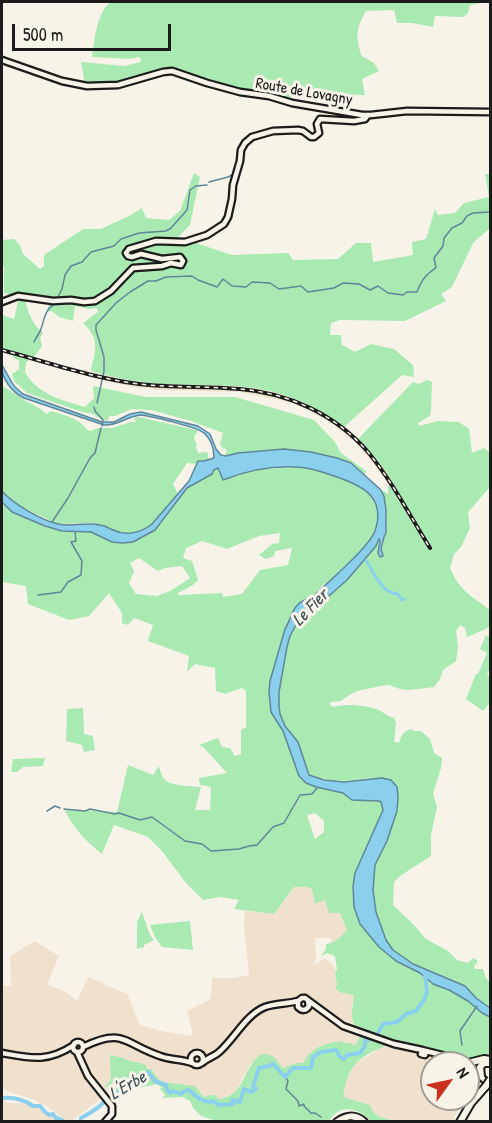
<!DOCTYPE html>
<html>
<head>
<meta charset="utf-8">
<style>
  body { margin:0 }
  #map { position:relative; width:492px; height:1123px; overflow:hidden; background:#f7f3e8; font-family:"Patrick Hand",sans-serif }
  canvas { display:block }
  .frame { position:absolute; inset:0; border:3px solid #1c1c1c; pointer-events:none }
  .north { position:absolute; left:420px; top:1051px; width:60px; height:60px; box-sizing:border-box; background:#f7f3e8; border:2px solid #9f9d96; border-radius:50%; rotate:57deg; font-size:16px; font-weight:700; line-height:24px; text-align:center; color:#1c1c1c }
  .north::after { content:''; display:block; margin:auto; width:21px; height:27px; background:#c8321e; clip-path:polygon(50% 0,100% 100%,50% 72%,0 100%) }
  .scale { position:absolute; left:12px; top:24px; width:159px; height:27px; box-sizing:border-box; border:3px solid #1c1c1c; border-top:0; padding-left:8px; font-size:18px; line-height:21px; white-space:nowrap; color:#1c1c1c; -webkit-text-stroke:4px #f7f3e8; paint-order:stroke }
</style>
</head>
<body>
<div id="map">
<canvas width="492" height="1123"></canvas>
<div class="frame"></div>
<div class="north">N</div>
<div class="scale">500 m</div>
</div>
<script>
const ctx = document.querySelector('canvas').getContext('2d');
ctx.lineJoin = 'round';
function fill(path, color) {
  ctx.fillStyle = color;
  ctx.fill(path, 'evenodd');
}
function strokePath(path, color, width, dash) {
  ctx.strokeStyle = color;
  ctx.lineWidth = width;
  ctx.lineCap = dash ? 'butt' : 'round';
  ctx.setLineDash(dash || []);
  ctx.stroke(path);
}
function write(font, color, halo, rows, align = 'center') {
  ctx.font = font + ' "Patrick Hand",sans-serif';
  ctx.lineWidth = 6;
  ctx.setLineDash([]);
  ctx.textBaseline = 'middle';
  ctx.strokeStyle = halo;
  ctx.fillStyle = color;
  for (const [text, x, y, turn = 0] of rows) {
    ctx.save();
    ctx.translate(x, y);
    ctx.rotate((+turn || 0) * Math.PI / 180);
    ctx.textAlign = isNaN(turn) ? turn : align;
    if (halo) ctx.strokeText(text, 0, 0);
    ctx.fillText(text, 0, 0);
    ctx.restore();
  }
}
const built = new Path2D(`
  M2 348 83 371 84 369 89 370 87 376 2 351Z
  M91 371 115 378 143 383 245 387 270 391 294 398 311 406 328 415 344 427 358 439 379 462 389 476 430 548 427 547 390 486 365 453 349 437 331 423 307 409 284 401 240 392 158 390 128 386 91 377Z
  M294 887H307L312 889 340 913 348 931 339 939 331 943V938H315L316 957 314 965 325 958 335 967 337 985 345 993 354 995 352 1006V1022L367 1030V1032L360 1036 356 1044 353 1045 348 1043 315 1049 306 1059V1061L303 1063H296L283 1068 261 1054 249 1066 235 1093 221 1099H218L216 1095H212L204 1097 199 1090 161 1082 151 1069 114 1080 115 1087 72 1121 64 1119 48 1107 32 1099 6 1091 2 1085V986H11L10 956 35 941 59 956 47 985 65 991 77 1001 88 977 127 994 140 1025 161 1031 191 1036 193 1035 187 1011 209 1000 211 997 212 978H233L249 975 244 924 245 911 274 914Z
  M383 1046 435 1055 452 1059 459 1063H432V1099H466L454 1117 453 1121 394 1122 384 1119 342 1097 347 1078 355 1064Z
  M2 1099 8 1103H26L33 1108 39 1107 43 1113 47 1115 52 1116 60 1121H2Z`);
const green = new Path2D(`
  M109 2H486L470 5 468 13 464 17 435 16 433 27 412 23H397L394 10 366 11C356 28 355 38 362 56L374 63 379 71 362 79 365 95 319 94 290 90 292 101 273 95 245 92 193 77 170 69 113 84H85L81 62 124 66 141 62 140 57 129 59 92 57C94 43 97 12 109 4Z
  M194 173 200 177 190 225 178 237 232 255 288 253 293 260 338 259 356 243H371L373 262 413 255 412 242 426 239 435 209 438 215 455 213 464 203 489 197 485 174H490V228L473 243 452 287 441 294 446 301 405 321 340 320 331 323 330 335H341L342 345 355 352 371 344 394 349 413 365 414 377 402 375 344 427C321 410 298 398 270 391 235 383 199 386 164 384 139 383 115 378 91 371 95 351 101 339 83 323L98 312 97 308 90 309 75 306 73 321 59 317 52 311 47 312 49 303 25 298C27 311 32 324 43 333L40 338 42 346 34 357 2 348V315L14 319 19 297 4 293V266H2V240L14 239 20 245 23 254 40 269 44 266V255L83 229H101L131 215 142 208 146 218 169 220 180 211Z
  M12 354 30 359 26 363 25 372C38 395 62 400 85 407L94 398 93 386 146 397H235L314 420 335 442 341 453 366 471 364 475C359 470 353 464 346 461 330 455 312 455 296 454 272 453 249 450 226 456L225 454 227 451 225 448 223 449 220 444 223 433 191 421 151 410 132 409 115 416H109V419L106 421 99 418 93 414 82 412 27 393 14 381 12 374 19 369V361L13 357Z
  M427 380 432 382 431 410 430 416 418 423 419 426 438 421 459 422 469 429 472 453 484 448 490 453V487L468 512 470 528 461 547 454 554 450 568C460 591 470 595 490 610V625L486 629 467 637 465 628 460 625 456 631 458 647 456 661 443 670 440 679 434 687 409 690 400 689 388 685 381 686 357 691 349 695 341 701 330 702V705L333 707C345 703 369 705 381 711 385 714 389 717 394 718L396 723 394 742 399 743C402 735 402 732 411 729L414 731H421L430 739 434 753 442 758 441 768 433 794 437 807 431 835V856L400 876 394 882 393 905 413 924 426 939 448 951 457 960 468 963 473 958 477 960V963L474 966 475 969H483L486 978 490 983V1008L476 998 465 986 413 964 393 950 386 940 376 912 373 890 375 865 387 841 397 811 369 778C348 782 329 782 309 775L298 742 285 726 280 714 279 706V692L287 647 290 636 296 625 347 580 376 546 378 539 380 541 378 553 383 556C381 546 384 541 386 532 389 521 385 499 380 489L388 494V486H390L427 547 430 548 389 476 379 462 358 439 413 382 419 384Z
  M2 386C9 389 13 393 20 397 29 404 39 406 46 414L51 411C64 415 81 419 87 430L91 431 98 428H112L131 422H136L134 418 139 417 196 430 198 432 195 435 194 440 197 444 196 447 198 453 207 452 209 460 199 461 197 464 187 463 173 484 178 494 152 524 146 529 130 534 114 531 104 525 90 523 58 524 21 507 2 491Z
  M297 467C325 471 376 480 377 515 377 521 376 528 374 533 368 546 350 561 339 571 334 576 328 581 322 586 319 589 317 594 313 597 308 601 304 599 298 605 291 613 290 621 285 629L271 712 283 731 299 776 325 789 343 793 352 800 379 801 381 802 383 810 355 874 353 886 354 907 360 924 379 947 407 967 420 973 433 984 449 990 468 1001 482 1013 490 1017V1058L465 1061 448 1054 428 1049 424 1046C416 1047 409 1044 400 1043 387 1043 362 1055 354 1066 347 1075 345 1086 343 1097L370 1105C374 1118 383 1117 394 1121H371C358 1108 340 1103 329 1121H216L201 1116 193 1108 190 1101 182 1097 162 1098 165 1095 160 1089 162 1087 156 1084C149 1087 143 1086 136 1088 128 1092 123 1098 114 1099L109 1092 115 1087 114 1081 107 1088 105 1086 111 1080 110 1055 124 1058 129 1061 145 1064 147 1069H151L161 1082 195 1086 204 1097 211 1095H216L218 1099C245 1097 242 1068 261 1054 277 1054 274 1059 283 1068L296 1063H303C312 1047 323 1044 341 1041L344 1043H351L353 1045 356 1044 360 1036 367 1030 354 1025C350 1015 353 1005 354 995L339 992 335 988 337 985 335 971 337 970 335 956 327 953 321 956 326 949V944C335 943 341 937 347 930L340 913H329L325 900 315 904 312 889 307 887H294L274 914 234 909 239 900 220 897 203 900 186 883 162 851 148 837 114 825 102 854C86 842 72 826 64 809L117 812 128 765 153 775 159 766C160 770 162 777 165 780 171 786 192 786 201 787L195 810H210L211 787 200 785 199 778 227 773 203 747 199 745 218 738 222 747 230 748 235 756 241 754V730L246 727V691L242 688 225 694 216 691 215 668 195 664 187 672 189 656 148 641 153 625 134 618 128 625 122 623V613L109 593 89 616 69 620 28 604 26 586 2 582V502L12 512 45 526 62 531 91 532 133 542 155 530 187 488 213 470 219 468 223 480 255 470ZM280 533 279 543 272 544 259 555 266 559 274 556 275 551 292 548 288 565 260 570 242 594 223 597 222 593 178 595V593L193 585 198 580 192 561 183 558 186 548 202 541 227 549 259 536ZM139 558 158 571 165 568 182 566 190 578 172 590 157 596 136 594 129 583 134 571 130 563ZM315 813 324 821V832L315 839 307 815Z
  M486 635 490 638V667L487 675 490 677V703L483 711 466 699 476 674H478L487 653 480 649Z
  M83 708 84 734 93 736 95 750 84 752 82 745 66 741 67 709Z
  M45 758 43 766 23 767 17 772H11L13 759Z
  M142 912 150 935 154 940 144 945V947L137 949V922Z
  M190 921 193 950 162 947 155 937 150 925Z`);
const water = new Path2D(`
  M2 365 14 386 23 394 102 422H114L130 414 141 412 198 426 210 434 216 449 221 455 226 456 238 453 284 449 311 452 337 458 351 463 380 489 384 496 386 510V533L384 537 381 549 383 556 380 557 378 553 380 541 379 539 376 546 347 580 296 625 290 636 287 647 279 692V706L280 714 285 726 298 742 309 775 324 780 344 782 382 778 391 780 397 787 398 797 397 811 387 841 375 865 373 890 376 912 386 940 393 950 413 964 465 986 476 998 490 1008V1017L482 1013 468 1001 449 990 433 984 420 973 396 961 379 947 360 924 354 907 353 886 355 873 383 810 381 802 379 801 352 800 343 793 316 787 306 783 299 776 283 731 271 712 269 692 270 681 285 629C293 616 292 601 312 598 327 582 368 549 375 531 387 495 359 484 331 475 320 471 307 467 295 467 270 466 246 471 223 480L218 468 214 470 212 474 187 488 155 530 133 542 123 543 112 542 91 532 62 531 45 526 12 512 2 502V491C13 504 41 520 58 524 71 527 86 522 100 525 105 525 108 528 113 530 126 536 141 533 152 524L189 481 198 461H204L214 458C214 449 212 440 204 433 197 427 151 416 140 415 126 417 117 426 104 425L24 398C12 392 1 379 2 365Z`);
const stream = new Path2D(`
  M209 182 228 177 234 174
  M57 299 62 289 65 275 71 266 82 262 91 252 114 246 121 239 139 233 166 231 171 228 187 210 190 190 196 186 207 185
  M34 342C36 337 40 333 41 329 45 318 44 310 56 303
  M97 403 104 371V357L96 330V325L116 303 130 292 148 281H156L166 277 192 276 198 280 217 287 223 279 232 286 246 287 252 282 270 283 279 289 301 286 308 292 334 288 343 283 359 284 370 290 378 286 388 293 403 295 407 292H417C419 287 421 281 426 276 429 272 433 271 436 267L434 258 443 246 444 238 452 228 462 223 467 216 473 213 490 212
  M94 407 95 411 103 420 102 426
  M52 522 68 498 90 458 95 453 101 428
  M38 595 61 592 68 582 81 575 82 561 71 542 76 541 75 532
  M64 809 85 811 90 809 115 814 119 813 140 820 152 817 185 841 202 844 211 851 239 849 249 846 257 845 273 827 284 823 300 795 312 794 318 787
  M47 811 55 806 60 808
  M462 1045 460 1031 477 1006
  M285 1077 288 1081 286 1089 298 1101 299 1106 304 1104V1106L311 1113H315L321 1117`);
const canal = new Path2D(`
  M366 560C373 572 382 594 398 594L402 600 404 599`);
const river = new Path2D(`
  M2 1098C14 1097 23 1099 33 1106H40L45 1112 49 1115 53 1114 56 1118 62 1120 63 1122
  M212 1101 220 1105 233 1104V1100L240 1102 244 1089 251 1092 256 1089 253 1086 259 1068 269 1066 273 1064 285 1077 293 1068H311L313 1057 321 1052 336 1050 340 1057 344 1059 347 1055 360 1053 365 1046V1040L374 1039 377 1035 383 1024 397 1022 406 1014 416 1011 424 1000 427 992 425 974
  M81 1122V1118C88 1114 96 1110 102 1104 103 1103 104 1101 105 1100 111 1094 117 1095 122 1088L127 1090 138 1076 144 1078 145 1075 148 1072 155 1081 166 1085 167 1090 170 1093 173 1091 181 1094 184 1091 189 1090C194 1095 202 1102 210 1102`);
const secondary = new Path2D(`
  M2 60 62 81 87 86 118 85 163 72 172 71 207 83 240 92 269 96 292 103 362 115H371L407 111 490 112
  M2 302 18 296 53 301 71 300 84 302 95 301 111 291 133 268 162 266 171 263 181 265 183 261 180 257 162 259 141 254 132 257 128 256 126 253 129 249 156 241 185 242 207 235 224 224 228 217 232 199 233 185 240 161 241 150 245 143 252 137 273 131 298 130 303 131 311 137H314L319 133 317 124 320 119 354 121 365 119 368 115
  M308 1001 309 1006C306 1011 302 1011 298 1007V1001L302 998H305L343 1026 394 1044 422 1050
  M73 1047a5 5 0 1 1 10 0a5 5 0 1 1-10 0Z
  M83 1047C124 1027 124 1044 160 1056 170 1060 182 1059 192 1063
  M422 1050 426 1051 425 1055 421 1054Z
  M426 1051 446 1056 462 1063
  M77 1052 88 1076 112 1106V1114L105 1122
  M2 1053C30 1058 47 1063 74 1045
  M191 1059a6 6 0 1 1 12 0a6 6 0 1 1-12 0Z
  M202 1063C207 1058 213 1057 218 1053 234 1040 245 1015 265 1007 275 1003 287 1004 298 1001
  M468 1066 488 1083`);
const highway = new Path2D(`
  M468 1063 484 1059 490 1060
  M481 1076 480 1067 484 1063H489
  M337 1122C347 1115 355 1114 364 1122
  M460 1122 471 1103 486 1086`);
const rail = new Path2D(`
  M2 350C47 362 92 378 139 384 173 388 206 386 240 389 289 393 336 415 368 452 392 481 410 516 430 548`);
const highwayBridge = new Path2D(`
  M486 1086 490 1080`);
const streetNames = [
  ["Route de Lovagny",304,92,10]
];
const waterNames = [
  ["Le Fier",311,608,-46],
  ["L'Erbe",128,1086,-30]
];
fill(built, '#f0e1ce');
fill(green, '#a9eab3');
fill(water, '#8bcfec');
strokePath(water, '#5f8799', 1.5);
strokePath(stream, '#5f8799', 1.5);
strokePath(canal, '#8bcfec', 3);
strokePath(river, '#8bcfec', 4);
strokePath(secondary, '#1c1c1c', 9);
strokePath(highway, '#1c1c1c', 10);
strokePath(secondary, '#f7f3e8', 4.5);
strokePath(highway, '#f7f3e8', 6);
strokePath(rail, '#1c1c1c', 4);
strokePath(rail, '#f7f3e8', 1.5, [4.5]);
strokePath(highwayBridge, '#1c1c1c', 10, []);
strokePath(highwayBridge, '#f7f3e8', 6);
write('16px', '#1c1c1c', '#f7f3e8', streetNames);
write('italic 18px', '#3d525a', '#f7f3e8', waterNames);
</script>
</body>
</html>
